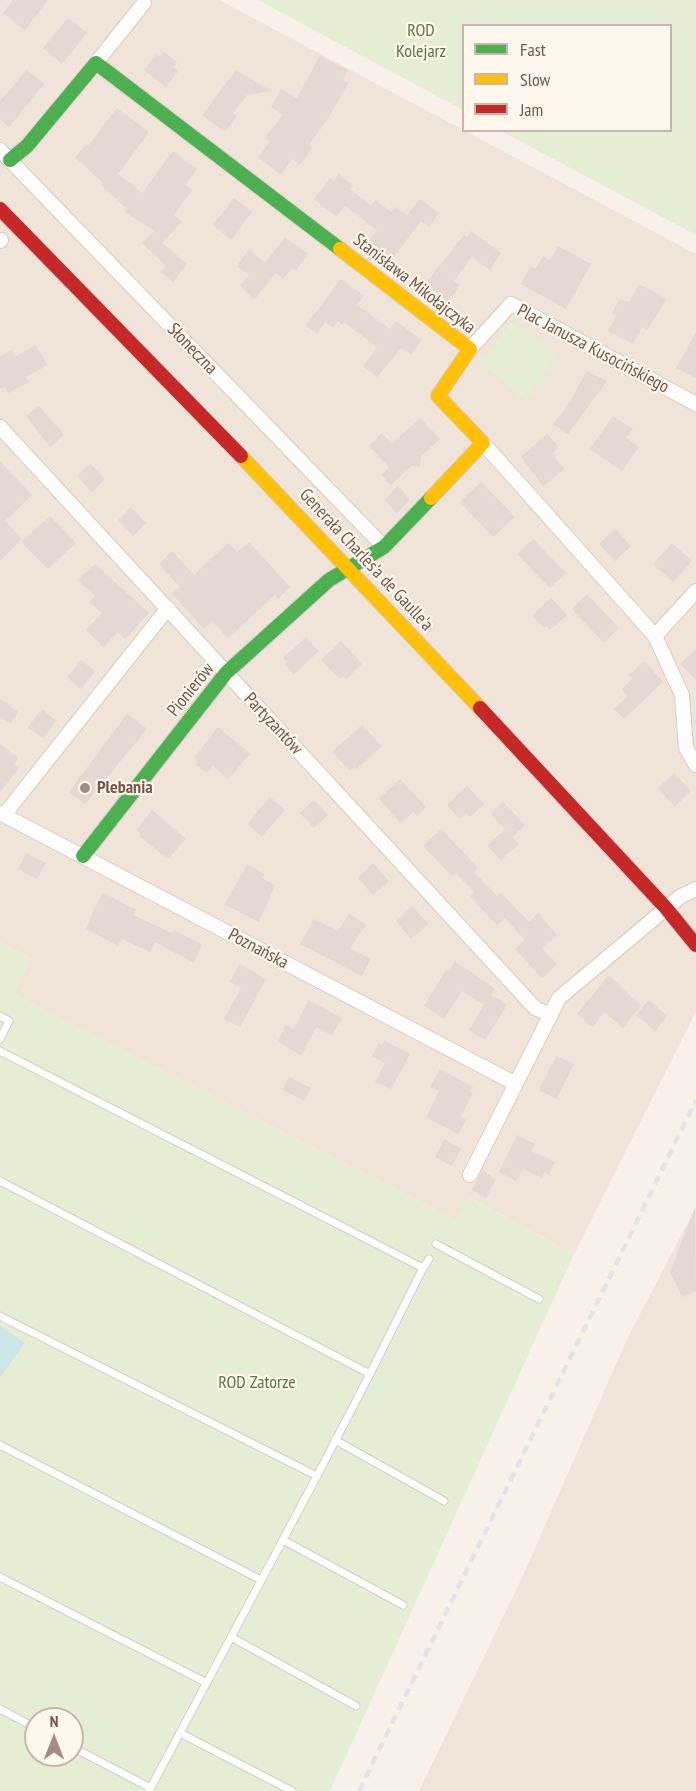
<!DOCTYPE html>
<html>
<head>
<meta charset="utf-8">
<style>
  body { margin:0 }
  #map { position:relative; width:696px; height:1791px; overflow:hidden; background:#f7f1ea; font-family:"PT Sans Narrow",sans-serif }
  canvas { display:block }
  .legend { position:absolute; left:462px; top:24px; width:210px; height:108px; box-sizing:border-box; background:#fff6ec; border:2px solid #c7b6ac; margin:0; padding:8px 10px; list-style:none; font-size:18px; color:#74574b }
  .legend li { display:flex; align-items:center; gap:12px; height:30px }
  .legend b { width:30px; border:2px solid #c7b6ac }
  .north { position:absolute; left:24px; top:1707px; width:60px; height:60px; box-sizing:border-box; background:#fff6ec; border:2px solid #c7b6ac; border-radius:50%; rotate:0deg; font-size:16px; font-weight:700; line-height:24px; text-align:center; color:#74574b }
  .north::after { content:''; display:block; margin:auto; width:21px; height:27px; background:#a28d83; clip-path:polygon(50% 0,100% 100%,50% 72%,0 100%) }
</style>
</head>
<body>
<div id="map">
<canvas width="696" height="1791"></canvas>
<ul class="legend">
<li><b style="height:8px;background:#4caf50"></b>Fast</li>
<li><b style="height:8px;background:#ffc107"></b>Slow</li>
<li><b style="height:8px;background:#c62828"></b>Jam</li>
</ul>
<div class="north">N</div>
</div>
<script>
const ctx = document.querySelector('canvas').getContext('2d');
ctx.lineJoin = 'round';
function fill(path, color) {
  ctx.fillStyle = color;
  ctx.fill(path, 'evenodd');
}
function strokePath(path, color, width, dash) {
  ctx.strokeStyle = color;
  ctx.lineWidth = width;
  ctx.lineCap = dash ? 'butt' : 'round';
  ctx.setLineDash(dash || []);
  ctx.stroke(path);
}
function write(font, color, halo, rows, align = 'center') {
  ctx.font = font + ' "PT Sans Narrow",sans-serif';
  ctx.lineWidth = 4.5;
  ctx.setLineDash([]);
  ctx.textBaseline = 'middle';
  ctx.strokeStyle = halo;
  ctx.fillStyle = color;
  for (const [text, x, y, turn = 0] of rows) {
    ctx.save();
    ctx.translate(x, y);
    ctx.rotate((+turn || 0) * Math.PI / 180);
    ctx.textAlign = isNaN(turn) ? turn : align;
    if (halo) ctx.strokeText(text, 0, 0);
    ctx.fillText(text, 0, 0);
    ctx.restore();
  }
}
const residential = new Path2D(`
  M0 0H219L696 254V1011L574 1254 469 1197 456 1220 13 994 31 958 0 942Z
  M696 1207V1791H419L521 1580 628 1337Z`);
const green = new Path2D(`
  M258 0H696V235L501 131 670 130V26H464L463 110Z
  M511 323 551 347 554 361 527 402 480 362Z
  M0 942 31 958 13 994 456 1220 468 1197 574 1254 330 1791H0V1378L25 1343 0 1325ZM36 1719H72V1755H36Z`);
const water = new Path2D(`
  M0 1325 25 1343 0 1378Z`);
const building = new Path2D(`
  M13 0H48L25 30 3 13Z
  M68 18 87 33 62 64 43 48Z
  M164 52 177 62 173 67 178 71 166 87 144 70 156 54 160 57Z
  M320 56 348 70 343 80 348 83 329 117 309 145 312 148 300 165 292 159 281 175 258 157 270 142 265 138 283 115 271 107 281 89 297 98Z
  M27 70 44 84 9 127 0 119V101Z
  M236 70 271 91 247 95 233 113 237 116 225 132 202 115Z
  M117 108 149 132 118 174 142 193 173 151 197 169 185 185 192 190 174 215 182 222 162 243 187 264 173 282 161 272 166 266 142 243 154 231 126 213V208L101 185 103 183 75 157 87 144 88 146Z
  M339 174 353 186 350 189 371 206 375 200 391 212 395 207 407 215 420 199 439 213 429 227 421 221 392 259 369 241 377 230 345 206 336 217 314 199 330 178 334 181Z
  M234 198 252 212 231 240 213 225Z
  M471 231 501 253 490 270 472 257 454 281 460 285 448 302 425 284 464 235 467 237Z
  M285 237 308 254 296 270 292 268 283 279 276 273 254 300 240 285 249 275 237 266 249 249 265 263Z
  M558 246 591 264 566 309 521 284 531 266 535 269 543 256 550 260Z
  M341 279 364 296 357 305 390 329 396 321 422 340 411 355 401 348 377 377 363 366 377 347 344 322 342 325 338 321 333 328 325 322 317 334 306 325Z
  M639 284 667 299 647 330 642 327 633 344 608 331 616 316 612 313 619 300 629 302Z
  M696 332V378L676 368Z
  M36 345 47 365 26 377 29 382 8 393 5 387 0 389V356L12 350 15 357Z
  M587 371 607 381 568 434 553 424 570 402Z
  M39 406 64 435 50 447 26 416Z
  M613 416 633 429 626 438 639 447 622 471 590 449Z
  M420 418 440 439 421 456 420 467 411 466 391 485 381 475 389 467 369 446 382 433 392 444Z
  M547 434 558 446 552 454 564 469 543 486 521 457Z
  M0 461 32 495 5 521 22 539 0 561Z
  M90 463 105 479 92 492 77 476Z
  M481 482 515 517 493 537 460 502Z
  M398 486 410 500 397 513 384 500Z
  M131 507 146 523 133 536 118 520Z
  M50 516 76 543 48 569 21 542Z
  M615 529 631 546 615 561 599 544Z
  M533 539 566 573 550 588 517 554Z
  M249 542 290 587 278 599 275 595 228 638 212 621 204 629 172 594 180 587 159 564 172 551 194 575 228 543 237 552Z
  M672 543 692 561 673 582 653 564Z
  M95 564 149 613 125 639 118 632 103 647 86 630 102 613 89 602 95 596 78 580Z
  M587 594 619 628 604 643 572 609Z
  M551 598 567 615 550 630 546 626 544 628 532 616Z
  M306 637 319 651 294 674 284 664 287 662 283 658Z
  M341 641 362 664 346 679 343 676 340 679 321 660Z
  M696 649V680L680 664Z
  M81 660 95 671 81 689 67 677Z
  M644 661 663 682 624 719 614 709 628 696 622 689 632 679 629 675Z
  M0 699 18 712 10 724 0 716Z
  M42 709 56 721 43 738 28 727Z
  M127 714 147 729 85 804 69 792Z
  M362 725 382 746 356 769 354 767 350 771 332 752Z
  M218 727 250 754 228 779 213 766 207 773 196 765 198 762 194 758Z
  M0 744 18 758 14 764 19 768 0 792Z
  M674 773 691 791 675 807 658 788Z
  M400 779 426 807 417 816 413 812 401 823 379 799Z
  M467 786 484 804 470 817 466 813 460 819 447 805Z
  M270 797 285 810 262 836 247 824Z
  M314 800 328 815 314 828 300 813Z
  M503 802 525 825 512 837 519 844 501 860 487 846 505 829 491 814Z
  M152 810 186 839 168 859 139 836 140 833 136 830Z
  M441 829 478 868 474 872 497 896 501 893 529 922 538 913 557 935 542 948 557 964 542 978 515 949 525 940 505 918 497 925 470 896 474 892 455 873 452 876 423 846Z
  M26 853 46 863 37 879 18 869Z
  M373 863 389 881 373 895 358 878Z
  M248 864 264 874 262 878 275 885 259 922 224 904Z
  M102 892 136 910 133 915 172 933 174 930 202 945 194 963 155 942 150 952 122 939 118 946 86 929Z
  M412 906 428 924 411 939 396 921Z
  M349 914 366 925 350 948 371 959 362 976 300 944 314 919 338 931Z
  M455 961 495 989 491 995 507 1005 485 1040 469 1030 484 1005 462 991 444 1019 424 1006 446 970 449 972Z
  M239 964 266 979 240 1027 224 1019 241 988 230 982Z
  M609 975 641 1006 623 1028 604 1012 593 1027 577 1014Z
  M308 1000 342 1018 332 1035 316 1027 301 1056 278 1041 286 1025 294 1029Z
  M649 1000 667 1016 655 1031 636 1015Z
  M384 1040 410 1054 391 1089 375 1082 385 1063 372 1056 379 1043 382 1045Z
  M556 1056 574 1064 557 1099 539 1090Z
  M440 1069 473 1087 470 1091 473 1093 461 1117 466 1120 458 1134 426 1117 439 1091 430 1087Z
  M289 1077 311 1088 305 1101 283 1090Z
  M517 1135 535 1144 531 1151 555 1162 549 1175 544 1172 542 1178 523 1169 516 1181 499 1172Z
  M444 1139 461 1149 452 1166 435 1157Z
  M482 1171 496 1179 486 1198 472 1190Z
  M695 1207 696 1291 682 1297 670 1272Z`);
const lane = new Path2D(`
  M0 1016 9 1021 0 1039
  M0 1051 423 1268 370 1374 0 1181
  M436 1244 539 1299
  M423 1268 429 1259
  M0 1316 317 1476 370 1374
  M335 1440 444 1501
  M0 1445 261 1580
  M283 1540 403 1605
  M0 1577 207 1683
  M231 1637 356 1706
  M0 1709 36 1728
  M180 1733 292 1791
  M72 1747 151 1788
  M149 1791 317 1476`);
const street = new Path2D(`
  M96 63 144 3
  M0 150 384 547
  M0 241 1 240
  M470 349 511 304 696 404
  M0 427 535 1008 550 1015
  M483 443 655 636 682 695 686 748 696 765
  M655 636 696 591
  M0 813 516 1084
  M4 815 168 608
  M470 1175 559 998 681 896 696 889`);
const fast = new Path2D(`
  M10 160 27 146 96 63 340 249
  M83 856 226 673 329 580 384 547 431 498`);
const slow = new Path2D(`
  M340 249 470 349 438 396 483 443 431 498
  M241 456 480 708`);
const jam = new Path2D(`
  M0 209 241 456
  M480 708 666 908 696 945`);
const rail = new Path2D(`
  M359 1791 696 1100`);
const markers = [
  [85,788,6,"#a28d83"]
];
const parkNames = [
  ["ROD",421,31],
  ["Kolejarz",421,52],
  ["ROD Zatorze",257,1383]
];
const streetNames = [
  ["Stanisława Mikołajczyka",414,284,38],
  ["Słoneczna",192,349,46],
  ["Plac Janusza Kusocińskiego",593,349,28],
  ["Generała Charles'a de Gaulle'a",366,560,47],
  ["Pionierów",191,690,-51],
  ["Partyzantów",273,724,47],
  ["Poznańska",258,949,28]
];
const poiNames = [
  ["Plebania",97,788]
];
fill(residential, '#f0e3d8');
fill(green, '#e5edd5');
fill(water, '#cce6e6');
fill(building, '#e3d9d2');
strokePath(lane, '#d6cdc7', 9);
strokePath(street, '#d6cdc7', 16);
strokePath(fast, '#d6ccc6', 16);
strokePath(slow, '#d6ccc6', 16);
strokePath(jam, '#d6ccc6', 16);
strokePath(lane, '#fefdfc', 7);
strokePath(street, '#fefdfc', 14);
strokePath(fast, '#4caf50', 14);
strokePath(slow, '#ffc107', 14);
strokePath(jam, '#c62828', 14);
strokePath(rail, '#e4e2e5', 4.5, [9, 6]);
for (const [x, y, r, color] of markers) {
  const dot = new Path2D();
  dot.arc(x, y, r, 0, 2 * Math.PI);
  ctx.fillStyle = color;
  ctx.fill(dot);
  strokePath(dot, '#fff6ec', 2);
}
write('18px', '#577a43', '#fff6ec', parkNames);
write('18px', '#74574b', '#fff6ec', streetNames);
write('bold 18px', '#74574b', '#fff6ec', poiNames, 'left');
</script>
</body>
</html>
